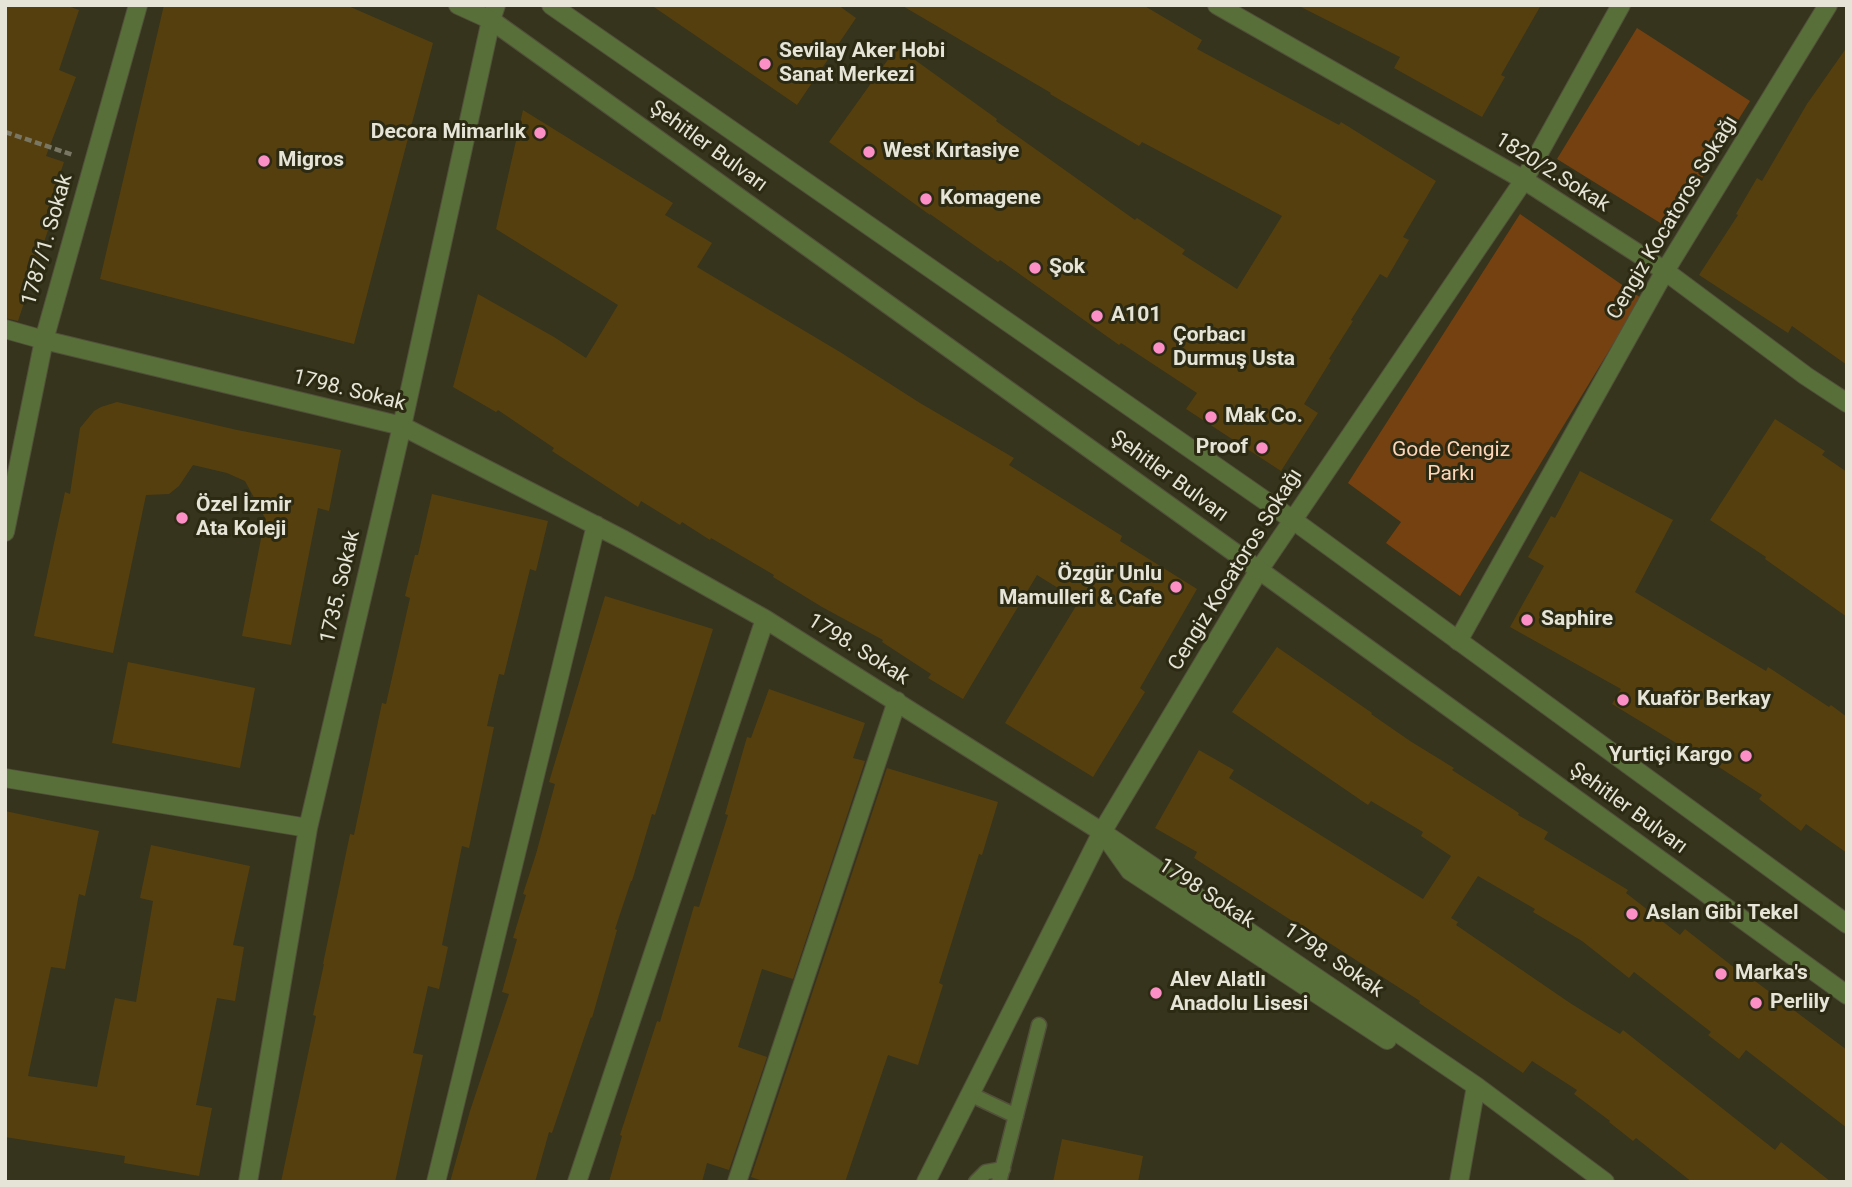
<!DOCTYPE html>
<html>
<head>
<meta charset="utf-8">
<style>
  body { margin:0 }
  #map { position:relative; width:1852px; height:1187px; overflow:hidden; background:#36341d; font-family:Roboto,sans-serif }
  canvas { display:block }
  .frame { position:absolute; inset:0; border:7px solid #e5e4d6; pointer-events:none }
</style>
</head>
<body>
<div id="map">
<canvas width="1852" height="1187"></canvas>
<div class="frame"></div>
</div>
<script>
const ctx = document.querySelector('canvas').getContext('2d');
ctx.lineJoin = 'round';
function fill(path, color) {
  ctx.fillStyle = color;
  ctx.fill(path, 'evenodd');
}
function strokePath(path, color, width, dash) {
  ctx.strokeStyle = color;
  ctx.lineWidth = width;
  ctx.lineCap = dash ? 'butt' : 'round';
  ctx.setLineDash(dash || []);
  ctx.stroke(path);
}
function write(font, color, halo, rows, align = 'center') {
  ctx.font = font + ' Roboto,sans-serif';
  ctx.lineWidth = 6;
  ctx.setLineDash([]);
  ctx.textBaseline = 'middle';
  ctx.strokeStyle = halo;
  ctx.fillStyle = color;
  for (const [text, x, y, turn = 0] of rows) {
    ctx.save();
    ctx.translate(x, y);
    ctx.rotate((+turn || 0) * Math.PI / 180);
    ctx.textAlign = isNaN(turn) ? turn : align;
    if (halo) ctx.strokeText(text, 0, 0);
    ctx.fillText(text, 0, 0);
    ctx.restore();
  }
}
const green = new Path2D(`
  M1637 28 1750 101 1670 229 1557 159Z
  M1520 214 1641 298 1460 596 1386 543 1401 522 1348 483Z`);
const building = new Path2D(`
  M5 5H65L79 10 59 70 76 77 46 156 64 162 44 221 50 224 18 321 5 318Z
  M164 5H346L433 43 354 344 100 279Z
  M651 5H838L856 18 797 105Z
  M901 5H1143L1202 40 1197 49 1339 125 1341 122 1436 181 1403 237 1409 240 1387 278 1380 274 1351 320 1353 321 1329 359 1331 360 1304 404 1318 413 1281 471 1186 409 1197 393 1121 343 1119 345 1000 260 998 262 930 214V215L829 142 897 47 997 119 996 121 1135 220 1137 218 1185 250 1182 254 1237 289 1282 216 1142 142 1139 146 1050 94 1051 93Z
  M1297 5H1541L1501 75 1505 77 1482 117 1394 68 1400 57Z
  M1847 47V365L1792 326 1788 333 1699 275 1738 215 1736 214 1757 178 1762 181 1807 104Z
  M523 110 673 203 665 215 712 243 697 267 840 352 920 403 1014 458 1009 465 1122 536 1120 541 1197 589 1140 688 1145 692 1093 777 1005 723 1079 601 1037 575 963 699 928 678 931 674 882 642 883 640 822 607 773 577 774 575 711 538 710 540 682 522 680 525 641 501 638 507 552 451 554 448 498 410 496 412 453 387 478 294 554 337 586 358 618 305 496 229Z
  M117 402 237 430 341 450 329 511 318 508 291 645 242 636 265 518 245 481 227 473 193 465 179 486 169 494 146 495 113 653 34 636 65 492 70 494 80 428 94 411 101 407Z
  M1775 419 1825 451 1822 455 1847 472V617L1765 559 1766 557 1710 520Z
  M1580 471 1673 520 1635 592 1766 671 1768 667 1829 707 1831 705 1847 717V853L1806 824 1801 831 1759 799 1762 795 1705 758 1704 760 1612 704 1621 689 1510 627 1544 566 1528 557 1551 516 1555 518Z
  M432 494 548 521 536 571 530 569 504 675 499 674 487 726 494 727 469 848 462 846 442 945 448 947 439 989 428 986 413 1053 423 1055 395 1182H281L316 1016 313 1015 324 964H323L350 834 354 835 382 703 386 704 410 598 405 596 415 555H418Z
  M605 596 713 629 655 815 652 814 632 881H631L615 929 617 930 592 1018 591 1017 552 1133 549 1132 535 1182H450L470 1111 509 994 502 992 517 939 513 938 526 895 523 894 536 854 555 784 549 782Z
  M1277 647 1372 713 1371 714 1410 741 1454 768 1452 770 1519 813 1518 815 1548 832 1544 839 1628 890 1626 893 1680 935 1685 929 1750 980 1751 978 1847 1050V1128L1746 1050 1739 1059 1708 1035 1711 1032 1634 972 1629 978 1582 941 1533 912 1535 909 1478 876 1451 918 1458 922 1456 925 1570 1003 1620 1034 1623 1030 1775 1150 1781 1142 1831 1182H1692L1636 1138 1633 1141 1609 1122 1610 1121 1574 1094 1577 1090 1532 1061 1523 1073 1419 1003 1420 1001 1298 923 1297 924 1194 858 1197 852 1155 828 1199 750 1234 770 1229 778 1423 899 1451 856 1421 836 1423 832 1371 801 1368 805 1232 712Z
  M128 662 255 688 240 768 112 743Z
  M769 689 865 723 853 758 865 761 793 979 762 969 738 1047 767 1057 729 1170 707 1163 702 1182H609L622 1136 620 1135 657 1021 660 1022 694 906 699 907 728 815 725 814 747 737 751 738Z
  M887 768 998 802 982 855 979 854 939 983 943 985 918 1065 888 1055 845 1182H766L751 1177Z
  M5 811 99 831 85 896 79 894 65 969 51 967 28 1076 97 1087 115 998 136 1002 153 901 140 898 151 845 250 866 233 945 244 947 235 1001 217 998 196 1105 212 1108 199 1176 124 1163 125 1156 5 1137Z
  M1062 1139 1143 1156 1138 1182H1053Z`);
const path = new Path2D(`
  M5 132 73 155`);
const service = new Path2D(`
  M970 1094 1016 1116
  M976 1182 986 1172 1003 1169
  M999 1182 1039 1025`);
const minor = new Path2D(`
  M1217 5 1524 180 1665 271 1806 376 1847 403
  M5 329 44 340 402 426 624 540 765 619 1102 832 1476 1086 1605 1182
  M5 532 44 340 138 5
  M1458 641 1665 271 1828 5
  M5 778 308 828
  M1108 840 1130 871 1387 1040
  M248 1182 308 828 402 426 491 20 496 5
  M436 1182 596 525
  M577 1182 765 619
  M737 1182 897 701
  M926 1182 1102 832 1259 570 1524 180 1621 5
  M1459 1182 1476 1086`);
const tertiary = new Path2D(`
  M458 5 491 20 1259 570 1847 995
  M551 5 1293 520 1847 924`);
const markers = [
  [765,64,7,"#fb8fc6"],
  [540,133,7,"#fb8fc6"],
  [869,152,7,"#fb8fc6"],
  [264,161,7,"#fb8fc6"],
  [926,199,7,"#fb8fc6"],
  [1035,268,7,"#fb8fc6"],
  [1097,316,7,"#fb8fc6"],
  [1159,348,7,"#fb8fc6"],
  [1211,417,7,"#fb8fc6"],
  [1262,448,7,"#fb8fc6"],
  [182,518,7,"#fb8fc6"],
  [1176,587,7,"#fb8fc6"],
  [1527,620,7,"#fb8fc6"],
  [1623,700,7,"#fb8fc6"],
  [1746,756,7,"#fb8fc6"],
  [1632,914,7,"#fb8fc6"],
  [1721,974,7,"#fb8fc6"],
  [1156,993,7,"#fb8fc6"],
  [1756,1003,7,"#fb8fc6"]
];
const poiNames = [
  ["Sevilay Aker Hobi",779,52],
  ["Sanat Merkezi",779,76],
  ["Decora Mimarlık",526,133,"right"],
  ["West Kırtasiye",883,152],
  ["Migros",278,161],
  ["Komagene",940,199],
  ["Şok",1049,268],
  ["A101",1111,316],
  ["Çorbacı",1173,336],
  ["Durmuş Usta",1173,360],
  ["Mak Co.",1225,417],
  ["Proof",1248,448,"right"],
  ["Özel İzmir",196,506],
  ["Ata Koleji",196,530],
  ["Özgür Unlu",1162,575,"right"],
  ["Mamulleri & Cafe",1162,599,"right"],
  ["Saphire",1541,620],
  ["Kuaför Berkay",1637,700],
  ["Yurtiçi Kargo",1732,756,"right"],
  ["Aslan Gibi Tekel",1646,914],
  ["Marka's",1735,974],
  ["Alev Alatlı",1170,981],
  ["Anadolu Lisesi",1170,1005],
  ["Perlily",1770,1003]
];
const streetNames = [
  ["Şehitler Bulvarı",708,147,36],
  ["1820/2.Sokak",1552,173,32],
  ["Cengiz Kocatoros Sokağı",1673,218,-59],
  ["1787/1. Sokak",48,240,-74],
  ["1798. Sokak",349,391,14],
  ["Şehitler Bulvarı",1169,477,36],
  ["Cengiz Kocatoros Sokağı",1236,570,-58],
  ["1735. Sokak",341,587,-77],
  ["1798. Sokak",858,650,32],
  ["Şehitler Bulvarı",1628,809,36],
  ["1798 Sokak",1206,894,33],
  ["1798. Sokak",1333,961,34]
];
const parkNames = [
  ["Gode Cengiz",1451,451],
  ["Parkı",1451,475]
];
fill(green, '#754111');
fill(building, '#563f0e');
strokePath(service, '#52503b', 17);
strokePath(minor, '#52503b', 20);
strokePath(tertiary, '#52503b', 20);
strokePath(path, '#797763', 4.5, [7, 3.5]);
strokePath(service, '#596f3a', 14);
strokePath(minor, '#596f3a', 18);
strokePath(tertiary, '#596f3a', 18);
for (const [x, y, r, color] of markers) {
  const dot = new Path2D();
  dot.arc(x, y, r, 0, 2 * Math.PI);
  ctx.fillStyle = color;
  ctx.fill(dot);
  strokePath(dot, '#2c2a13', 2.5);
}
write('bold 21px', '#e5e4d6', '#2c2a13', poiNames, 'left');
write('21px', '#e5e4d6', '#2c2a13', streetNames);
write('21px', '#fdd5b8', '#2c2a13', parkNames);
</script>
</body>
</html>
